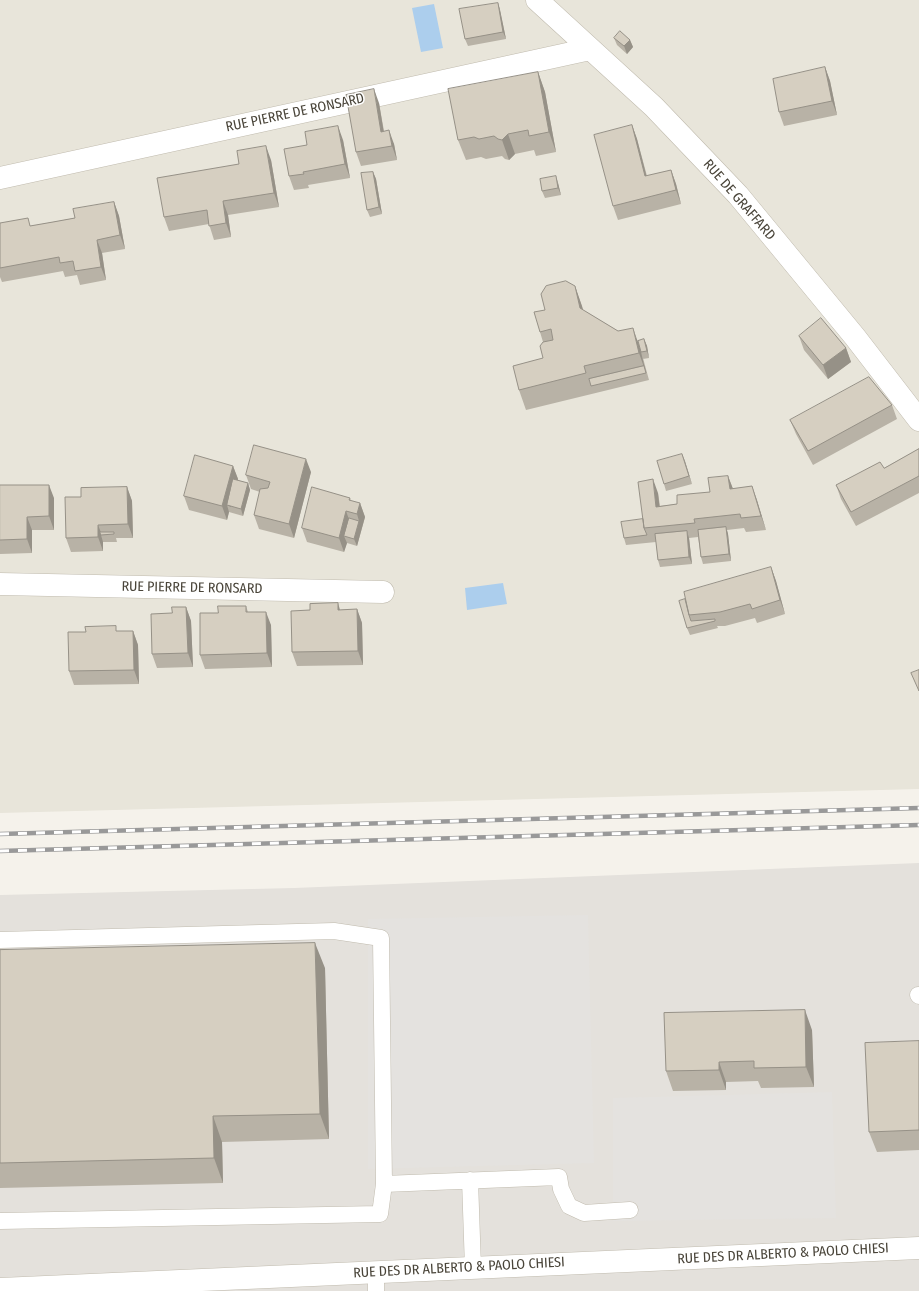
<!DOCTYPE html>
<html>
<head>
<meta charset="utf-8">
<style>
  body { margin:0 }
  canvas { display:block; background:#f5f2eb }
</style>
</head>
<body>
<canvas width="919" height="1291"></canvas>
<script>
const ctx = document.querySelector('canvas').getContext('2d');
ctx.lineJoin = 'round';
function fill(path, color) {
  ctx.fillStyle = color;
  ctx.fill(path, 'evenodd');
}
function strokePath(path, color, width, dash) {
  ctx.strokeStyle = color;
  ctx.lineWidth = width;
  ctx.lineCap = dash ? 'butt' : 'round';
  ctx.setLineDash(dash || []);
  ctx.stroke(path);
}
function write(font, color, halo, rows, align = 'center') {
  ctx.font = font + ' "Fira Sans Condensed",sans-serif';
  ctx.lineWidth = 3;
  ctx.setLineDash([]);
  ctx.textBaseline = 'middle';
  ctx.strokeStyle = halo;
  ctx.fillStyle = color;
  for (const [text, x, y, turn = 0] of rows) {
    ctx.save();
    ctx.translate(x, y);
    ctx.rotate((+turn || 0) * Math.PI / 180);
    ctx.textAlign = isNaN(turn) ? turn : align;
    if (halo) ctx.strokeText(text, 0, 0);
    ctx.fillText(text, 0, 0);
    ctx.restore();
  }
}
const residential = new Path2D(`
  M0 0H919V789L0 813Z`);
const industrial = new Path2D(`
  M919 863V1291H0V895L294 888Z`);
const parking = new Path2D(`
  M588 915 594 1163 368 1169V919Z
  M832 1092 836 1218 613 1221V1098Z`);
const water = new Path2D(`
  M434 4 443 48 421 52 412 8Z
  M503 583 507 604 467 610 465 588Z`);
const lane = new Path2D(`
  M0 940 334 931 381 938 384 1184 380 1214 0 1221
  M918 995 919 996
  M470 1180 473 1268
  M384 1184 559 1177 561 1189 569 1206 584 1213 630 1210
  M376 1291V1272`);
const street = new Path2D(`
  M537 0 654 107 738 195 855 337 919 420
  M0 178 590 49
  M0 584 383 592
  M0 1289 919 1248`);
const rail = new Path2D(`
  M0 834 919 808
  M0 851 919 825`);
const wall = new Path2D(`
  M498 3 500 10 506 39 468 46 465 39Z
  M614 38 630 40 633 47 627 54 617 45Z
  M825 67 830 81 837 115 784 126 779 112Z
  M538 72 545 92 556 152 536 156 534 150 515 154 509 160 505 159 502 156 486 159 481 157 466 160 458 140Z
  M379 103 384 131 394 144 397 160 361 166 356 152Z
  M632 125 637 139 647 176 671 170 676 184 681 204 618 220 613 206Z
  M343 140 350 178 308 185 309 188 294 190 289 176Z
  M271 160 279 207 228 215 231 237 214 240 209 224 169 231 164 217Z
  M373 172 376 179 382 214 370 217 367 210Z
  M558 183 561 195 545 198 542 191Z
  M114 202 119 216 125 249 102 253 106 280 80 285 77 275 65 277 63 271 2 282 0 277V223L31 226 75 218Z
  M575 286 583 310 618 331 638 341 644 339 647 346 649 358 643 359V358L649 380 526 410 519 390 543 358V342L540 332 545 310Z
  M799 336 846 348 851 362 828 379 804 350Z
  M892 405 897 419 813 465 796 434 790 420Z
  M919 449V493L856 526 841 499 836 485 884 468Z
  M682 454 692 484 666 491 664 484Z
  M233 466 238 479 237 480 248 483 250 490 243 516 229 512 227 520 189 510 184 496Z
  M311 472 294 538 259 529 254 515 260 492 251 489 246 475Z
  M728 476 733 489 752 486 766 530 746 532 744 528 727 530 728 534 731 561 703 564 701 557 698 537 689 538 692 564 660 567 658 560 656 542 626 545 624 538 643 519 658 493 660 506 677 504 710 492Z
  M0 485 54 498V530H32V553L0 554Z
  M127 487 132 501 133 538H116L117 542H103V551L71 552 66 538 81 497Z
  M350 498 351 501 360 503 365 517 357 546 347 543 344 552 307 542 302 528Z
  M771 567 776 581 785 614 757 623 755 618 725 626H717L718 628 690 635 687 628 685 599Z
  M246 606 248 612 271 625 272 667 205 669 200 655Z
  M186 607 191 621 193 667 157 668 152 654 172 613Z
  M357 609 362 623 363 665 297 666 292 652 340 610Z
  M133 631 138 645 139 684 74 685 69 671 86 632Z
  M0 950 325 968 329 1139 222 1142 223 1183 0 1188Z
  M812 1030 814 1087 761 1088 758 1081 726 1082V1090L673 1091 666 1071Z
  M919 1041V1150L877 1152 869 1132Z`);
const shadedWall = new Path2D(`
  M498 3 500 10 506 39 503 32Z
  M630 40 633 47 627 54 624 46Z
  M825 67 830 81 837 115 832 101Z
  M538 72 545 92 556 152 549 132Z
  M374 89 379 103 386 146 381 132Z
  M632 125 637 139 650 190 645 176Z
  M338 126 343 140 350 178 345 164Z
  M389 130 394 144 397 160 392 146Z
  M508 134 515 154 509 160 502 140Z
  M266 146 271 160 279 207 274 193Z
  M671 170 676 184 681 204 676 190Z
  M373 172 376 179 382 214 379 207Z
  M556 176 558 183 561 195 558 188Z
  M223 201 228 215 231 237 226 223Z
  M114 202 119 216 125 249 120 235Z
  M97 240 102 253 106 280 101 267Z
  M575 286 582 306 588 328 580 308Z
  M633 328 640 348 641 352 646 373 639 353Z
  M644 339 647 346 649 358 647 351Z
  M846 348 851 362 828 379 823 365Z
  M682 454 685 461 692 484 689 476Z
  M306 459 311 472 294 538 289 524Z
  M233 466 238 479 231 507 227 505 229 512 227 520 222 506Z
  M728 476 733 489H730Z
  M653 479 658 493 661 521 656 507Z
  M248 483 250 490 243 516 241 509Z
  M49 485 54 498V530L49 516Z
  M752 486 757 500 766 530 761 516Z
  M127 487 132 501 133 538 128 524Z
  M360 503 365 517 357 546 354 539 359 521 357 514Z
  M346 511 351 525 344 536 347 543 344 552 339 538Z
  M27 517 32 530V553L27 539Z
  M98 525 102 535H101L103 542V551L98 537Z
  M726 527 728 534 731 561 729 554Z
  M687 531 689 538 692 564 689 557Z
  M771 567 776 581 785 614 780 600Z
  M338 603 342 617 338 610Z
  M186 607 191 621 193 667 188 653Z
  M357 609 362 623 363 665 358 651Z
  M266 612 271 625 272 667 267 653Z
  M133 631 138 645 139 684 134 670Z
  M315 943 325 968 329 1139 320 1114Z
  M805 1010 812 1030 814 1087 806 1067Z
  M719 1062 726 1082V1090L719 1070Z
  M213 1116 222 1142 223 1183 214 1158Z`);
const building = new Path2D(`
  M498 3 503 32 465 39 459 9Z
  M620 31 630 40 624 46 614 38Z
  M825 67 832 101 779 112 773 79Z
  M538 72 549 132 529 136 528 130 508 134 502 140 498 139 494 136 479 139 474 137 458 140 448 89Z
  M374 89 381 132 389 130 392 146 356 152 346 95Z
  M632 125 645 176 671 170 676 190 613 206 594 135Z
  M338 126 345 164 303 172 304 174 289 176 284 149 307 145 305 132Z
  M266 146 274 193 223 201 226 223 209 226 207 210 164 217 157 178 239 164 237 151Z
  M373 172 379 207 367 210 361 173Z
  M556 176 558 188 542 191 540 179Z
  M114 202 120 235 97 240 101 267 75 271 73 261 60 263 59 257 0 268V223L28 218 30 226 53 222 75 218 73 209Z
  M566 281 575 286 580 308 618 331 633 328 639 353 584 366 586 373 519 390 513 366 543 358 540 346 543 342 553 340 551 329 540 332 534 312 545 310 541 294 546 286Z
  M821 318 846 348 823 365 799 336Z
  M644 339 647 351 641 352 638 341Z
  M644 366 646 373 591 386 589 379Z
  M869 377 892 405 808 451 790 420Z
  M254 445 306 459 289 524 254 515 260 489 268 488 270 482 246 475Z
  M919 449V476L851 512 836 485 880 462 884 468Z
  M682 454 689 476 664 484 657 461Z
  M195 455 233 466 222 506 184 496Z
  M728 476 730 489 752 486 761 516 741 518 740 514 694 519 695 523 644 528 638 482 653 479 656 507 677 504V495L710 492 708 478Z
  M233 479 248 483 241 509 227 505Z
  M0 485H49V516L27 517V539L0 540Z
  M127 487 128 524 98 525V537L66 538 65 497H81V488Z
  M312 487 350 498 349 500 360 503 357 514 346 511 339 538 302 528Z
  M349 518 359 521 354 539 344 536Z
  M643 519 644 528 647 535 624 538 621 522Z
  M726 527 729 554 701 557 698 530Z
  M687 531 689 557 658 560 655 534Z
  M100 532H114V534L101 535Z
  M771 567 780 600 752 609 750 604 720 612 689 615 684 592Z
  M685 599 689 615 691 621 715 619V621L687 628 679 601Z
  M338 603V610L357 609 358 651 292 652 291 611 310 610V604Z
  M218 606H246V612H266L267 653 200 655V613H218Z
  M172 607H186L188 653 152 654 151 614 172 613Z
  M116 626V631H133L134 670 69 671 68 632H86L85 627Z
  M919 670V691L911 673Z
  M315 943 320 1114 213 1116 214 1158 0 1163V950Z
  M805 1010 806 1067 754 1068V1061L719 1062V1070L666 1071 664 1013Z
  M919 1041V1130L869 1132 865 1043Z`);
const streetNames = [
  ["RUE PIERRE DE RONSARD",295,113,-12],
  ["RUE DE GRAFFARD",739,200,49],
  ["RUE PIERRE DE RONSARD",192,588,1],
  ["RUE DES DR ALBERTO & PAOLO CHIESI",783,1254,-3],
  ["RUE DES DR ALBERTO & PAOLO CHIESI",459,1268,-3]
];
fill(residential, '#e8e5da');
fill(industrial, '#e4e1dc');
fill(parking, '#e4e2df');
fill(water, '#acceed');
strokePath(lane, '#c0bbae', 17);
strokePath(street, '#c0bbae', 23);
strokePath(lane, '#fff', 16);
strokePath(street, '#fff', 22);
strokePath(rail, '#999', 4.5);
strokePath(rail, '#fff', 3, [9]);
fill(wall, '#b8b2a6');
fill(shadedWall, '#969187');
fill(building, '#d6cfc1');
strokePath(building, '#969187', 1);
write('14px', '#494439', '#fff', streetNames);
</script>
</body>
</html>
